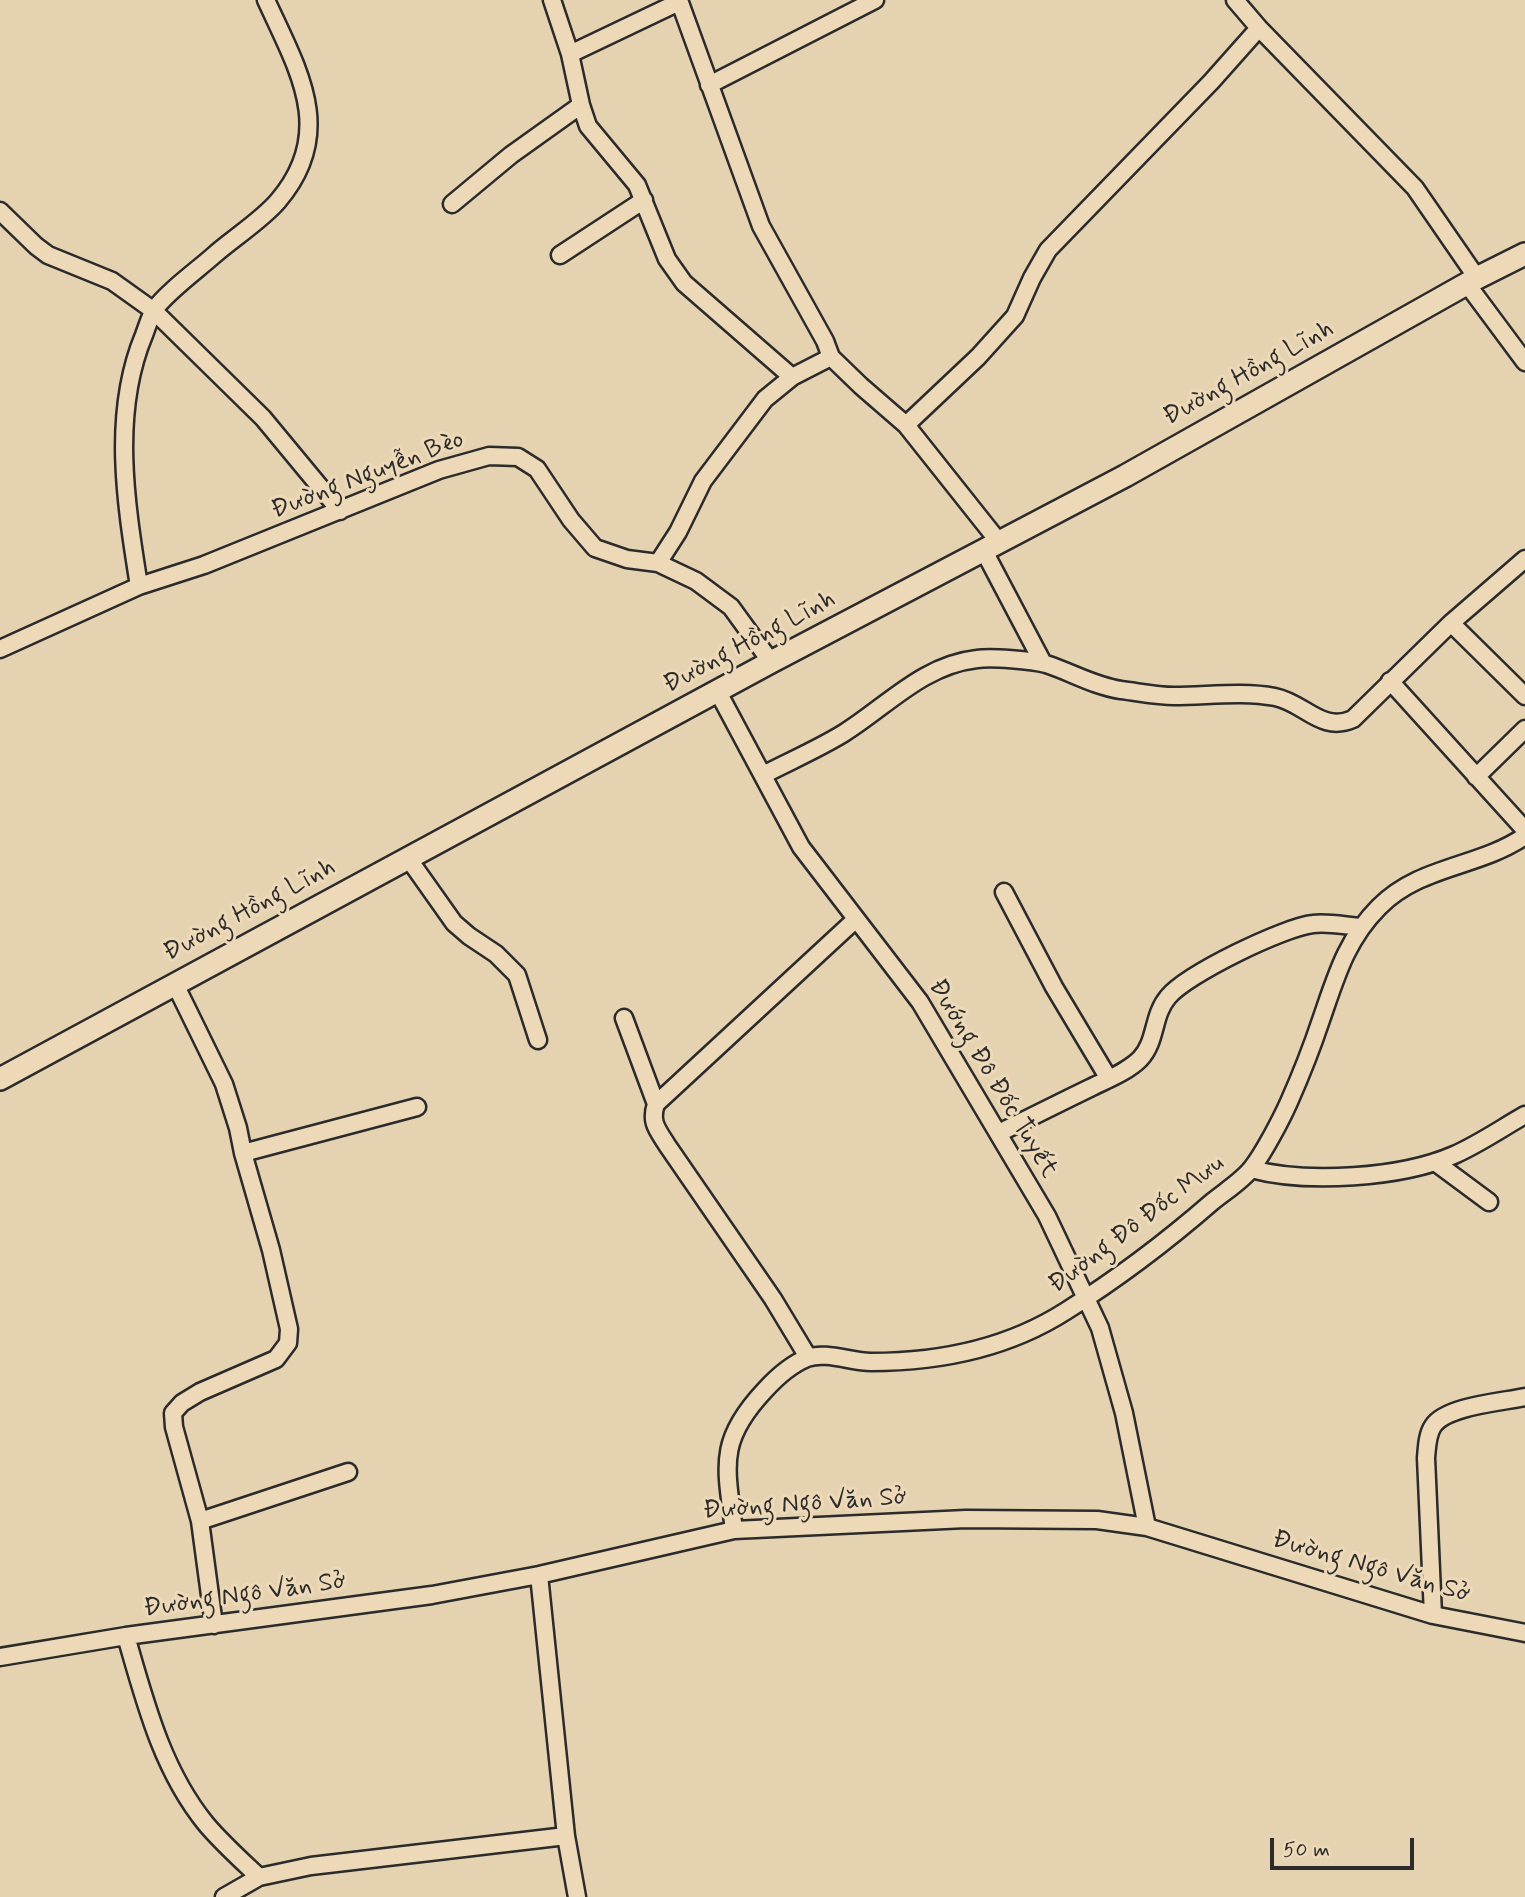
<!DOCTYPE html>
<html>
<head>
<meta charset="utf-8">
<style>
  body { margin:0 }
  #map { position:relative; width:1525px; height:1897px; overflow:hidden; background:#e5d2b1; font-family:Mynerve,sans-serif }
  canvas { display:block }
  .scale { position:absolute; left:1270px; top:1838px; width:144px; height:32px; box-sizing:border-box; border:4px solid #2b2b2b; border-top:0; padding-left:9px; font-size:21px; line-height:24px; white-space:nowrap; color:#2b2b2b; -webkit-text-stroke:5px #edd9b7; paint-order:stroke }
</style>
</head>
<body>
<div id="map">
<canvas width="1525" height="1897"></canvas>
<div class="scale">50 m</div>
</div>
<script>
const ctx = document.querySelector('canvas').getContext('2d');
ctx.lineJoin = 'round';
function strokePath(path, color, width, dash) {
  ctx.strokeStyle = color;
  ctx.lineWidth = width;
  ctx.lineCap = dash ? 'butt' : 'round';
  ctx.setLineDash(dash || []);
  ctx.stroke(path);
}
function write(font, color, halo, rows, align = 'center') {
  ctx.font = font + ' Mynerve,sans-serif';
  ctx.lineWidth = 6;
  ctx.setLineDash([]);
  ctx.textBaseline = 'middle';
  ctx.strokeStyle = halo;
  ctx.fillStyle = color;
  for (const [text, x, y, turn = 0] of rows) {
    ctx.save();
    ctx.translate(x, y);
    ctx.rotate((+turn || 0) * Math.PI / 180);
    ctx.textAlign = isNaN(turn) ? turn : align;
    if (halo) ctx.strokeText(text, 0, 0);
    ctx.fillText(text, 0, 0);
    ctx.restore();
  }
}
const street = new Path2D(`
  M552 0 570 54 581 105 588 126 637 185 667 259 684 283 792 377
  M679 0 761 226 825 341 831 357 861 386 906 425 999 542
  M1235 0 1259 28 1415 188 1477 278
  M570 54 679 2
  M709 85 875 0
  M452 204 511 155 581 105
  M0 211 36 246 48 255 112 281 154 311 263 418 340 511
  M560 255 644 200
  M1467 284 1525 362
  M906 425 978 357 1015 316 1032 278 1048 250 1211 82 1259 28
  M984 551 1043 663
  M658 563 678 532 703 481 765 399 792 377 831 357
  M139 586C126 504 111 414 144 335 147 327 150 317 154 310 167 292 196 271 213 256 232 239 262 220 278 201 337 132 298 70 266 0
  M1451 623 1525 696
  M0 649 139 586 204 565 439 470 489 456 518 457 537 469 571 520 595 548 627 559 658 563 696 581 731 607 771 662
  M1390 681 1525 830
  M718 692 801 847 920 1002 1047 1216 1100 1328 1124 1413 1147 1527
  M763 775C790 761 818 749 844 733 887 706 923 665 977 659 991 657 1032 660 1046 664 1071 672 1094 686 1121 690 1138 692 1157 696 1174 696 1208 696 1242 691 1275 697 1305 703 1321 733 1353 719L1451 623 1525 559
  M1476 777 1525 729
  M408 858 454 923 469 936 496 954 517 975 538 1040
  M1004 892 1054 987 1109 1079
  M175 984 224 1084 238 1128 243 1153 271 1250 289 1329 288 1343 276 1359 200 1392 182 1403 173 1413 174 1427 200 1521 214 1625
  M624 1018 656 1104
  M999 1133C1029 1118 1059 1103 1090 1088 1106 1080 1127 1072 1140 1059 1157 1041 1152 1016 1168 997 1187 974 1284 927 1313 924 1328 922 1346 926 1361 927
  M243 1153 417 1107
  M1435 1162 1489 1202
  M1251 1169C1307 1184 1401 1178 1454 1155 1479 1144 1502 1128 1525 1115
  M808 1357 773 1299 667 1145C657 1129 650 1122 656 1104L855 920
  M200 1521 348 1472
  M734 1530C726 1466 717 1441 765 1390 776 1378 792 1364 807 1358 826 1351 851 1362 871 1362 939 1362 1008 1348 1066 1311 1117 1279 1166 1242 1212 1202 1224 1192 1242 1181 1252 1168 1264 1152 1281 1120 1289 1102 1301 1075 1312 1047 1321 1020 1336 977 1346 940 1379 907 1421 865 1478 868 1525 836
  M539 1575 566 1836 577 1897
  M1433 1615 1426 1458C1427 1448 1427 1435 1433 1426 1446 1406 1502 1402 1525 1397
  M126 1636C145 1702 162 1770 206 1824 222 1843 241 1860 259 1877
  M0 1657 126 1636 432 1595 539 1575 734 1530 966 1519 1097 1520 1147 1527 1433 1615 1525 1633
  M224 1897 259 1877 311 1866 566 1836`);
const secondary = new Path2D(`
  M0 1079 771 662 1125 476 1477 278 1525 254`);
const streetNames = [
  ["Đường Hồng Lĩnh",1249,374,-29],
  ["Đường Nguyễn Bèo",368,476,-21],
  ["Đường Hồng Lĩnh",750,643,-28],
  ["Đường Hồng Lĩnh",250,911,-28],
  ["Đướng Đô Đốc Tuyết",992,1079,59],
  ["Đường Đô Đốc Mưu",1137,1225,-37],
  ["Đường Ngô Văn Sở",805,1505,-4],
  ["Đường Ngô Văn Sở",1371,1568,16],
  ["Đường Ngô Văn Sở",245,1596,-8]
];
strokePath(street, '#2b2b2b', 21);
strokePath(secondary, '#2b2b2b', 26);
strokePath(street, '#edd9b7', 16);
strokePath(secondary, '#edd9b7', 21);
write('26px', '#2b2b2b', '#edd9b7', streetNames);
</script>
</body>
</html>
